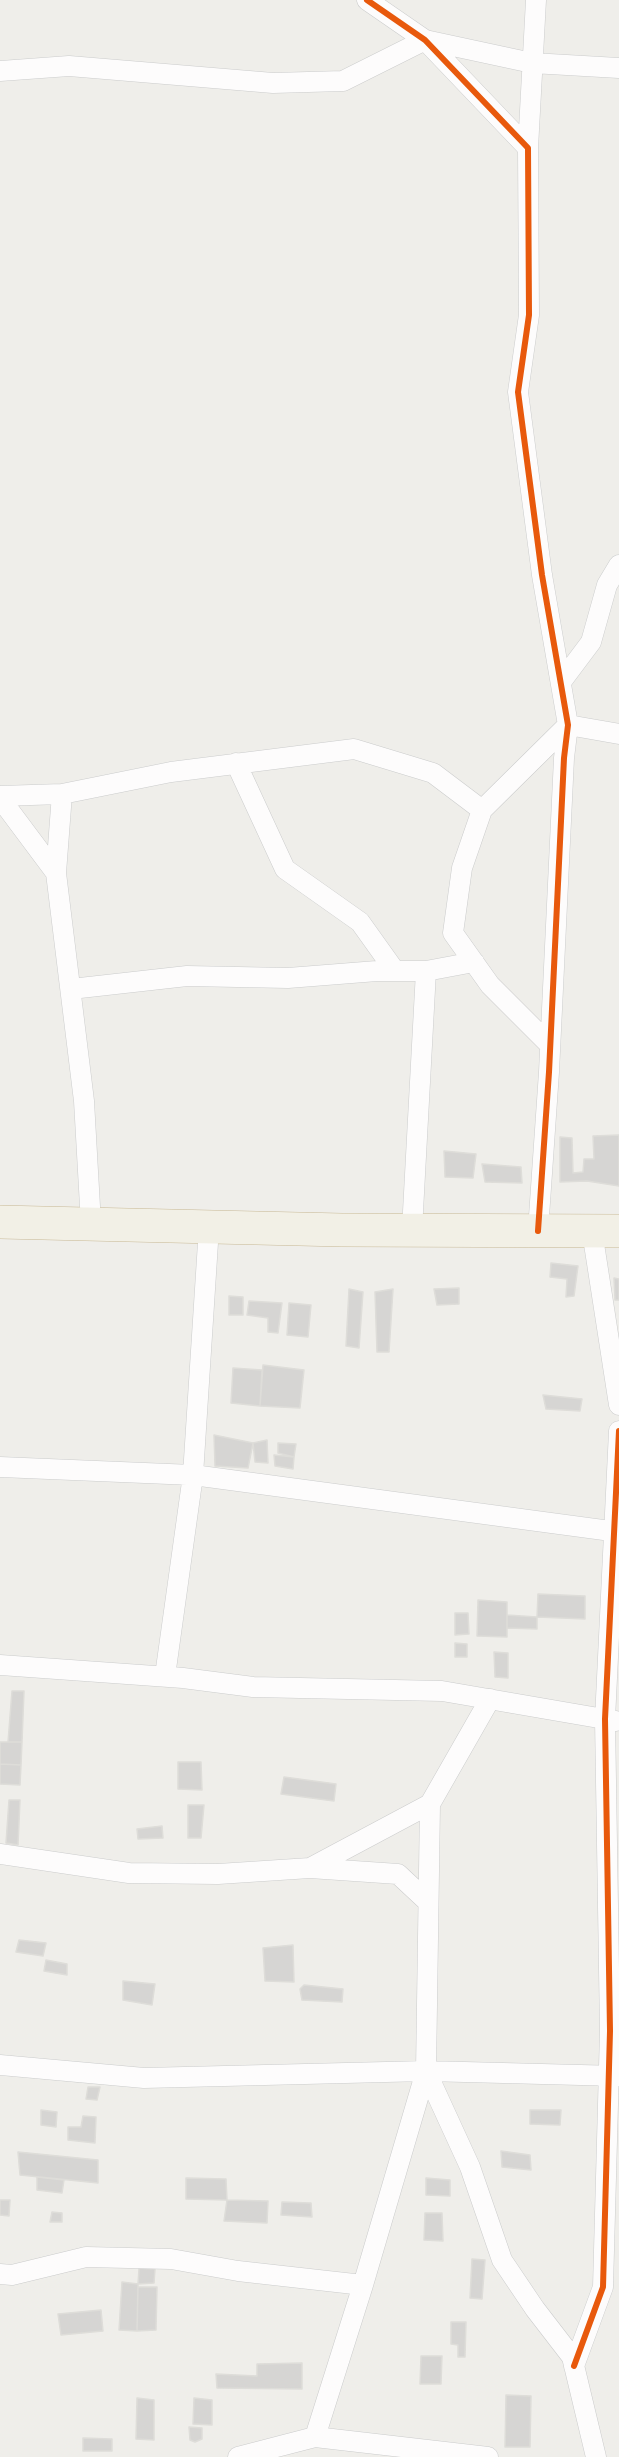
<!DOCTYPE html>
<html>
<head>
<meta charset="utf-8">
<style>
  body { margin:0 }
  canvas { display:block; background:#efeeea }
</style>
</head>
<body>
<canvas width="619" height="2457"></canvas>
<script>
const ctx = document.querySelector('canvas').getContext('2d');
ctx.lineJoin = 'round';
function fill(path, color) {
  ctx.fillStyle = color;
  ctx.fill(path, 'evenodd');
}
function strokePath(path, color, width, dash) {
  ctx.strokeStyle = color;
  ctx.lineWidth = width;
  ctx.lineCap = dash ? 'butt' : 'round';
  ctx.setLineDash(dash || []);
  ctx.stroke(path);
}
const building = new Path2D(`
  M619 1135V1186L587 1181 560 1182V1137L572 1138 573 1173 583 1172 584 1159H594L593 1136Z
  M444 1151 476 1154 473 1178 445 1177Z
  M482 1164 521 1167 522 1183 485 1182Z
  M551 1263 578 1266 574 1296 566 1297 567 1279 550 1277Z
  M614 1278 619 1279V1300H615Z
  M459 1288V1304L437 1305 434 1289Z
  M349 1289 363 1292 359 1348 346 1346Z
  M393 1289 389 1352H377L375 1292Z
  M229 1296 243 1297V1315H229Z
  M249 1301 282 1303 278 1333 268 1332V1318L247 1315Z
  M289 1303 311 1305 308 1337 287 1335Z
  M263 1365 304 1370 300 1408 260 1406Z
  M233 1368 262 1370 260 1406 231 1403Z
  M543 1395 582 1399 580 1411 546 1409Z
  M214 1435 253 1443 248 1468 215 1466Z
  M267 1440 268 1463 255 1462 253 1443Z
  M278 1443 296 1444 294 1457 278 1453Z
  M274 1455 294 1457 293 1469 275 1466Z
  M538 1594 585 1596V1619L537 1617Z
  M478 1600 507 1602V1637L477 1636Z
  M455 1613H468L469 1634 455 1635Z
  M507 1615 537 1617V1629L507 1628Z
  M455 1643 467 1644V1657H455Z
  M494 1652 508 1653V1678L495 1677Z
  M12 1691H24L22 1742H8Z
  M0 1742H22L21 1765 0 1764Z
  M178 1762H201L202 1790 178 1789Z
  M0 1764 21 1765 20 1785 0 1784Z
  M284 1777 336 1784 334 1801 281 1794Z
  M9 1800H20L18 1845 6 1843Z
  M188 1805H204L201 1838H188Z
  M162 1826 163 1838 138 1839 137 1829Z
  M19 1940 46 1943 43 1956 16 1952Z
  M293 1945 294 1982 265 1981 263 1948Z
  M46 1960 67 1964V1975L44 1971Z
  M123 1981 155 1984 152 2005 123 2000Z
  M304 1985 343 1989 342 2002 302 2000 300 1989Z
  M88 2087H100L97 2100 86 2099Z
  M41 2110 57 2112 56 2127 41 2125Z
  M530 2110H561L560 2125 530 2124Z
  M83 2116 96 2117 95 2143 68 2140V2127H81Z
  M501 2151 530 2155 531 2170 502 2167Z
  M18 2152 98 2160V2183L20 2175Z
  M37 2177 64 2180 62 2193 37 2190Z
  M186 2178 226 2179 227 2200 186 2199Z
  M426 2178 450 2180V2196L426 2195Z
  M0 2200H10L9 2216 0 2215Z
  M227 2200 268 2201 267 2223 224 2221Z
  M282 2202 311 2203 312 2217 281 2215Z
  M52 2212 62 2213V2222H50Z
  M425 2213H442L443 2241 424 2240Z
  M472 2259 485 2260 482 2299 470 2298Z
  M139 2268 155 2269 154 2283 138 2284Z
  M122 2282 138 2284 137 2331 119 2330Z
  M138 2287H157L156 2330 137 2331Z
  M101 2310 103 2331 61 2335 58 2314Z
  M451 2322H466L465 2357H458V2345L451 2344Z
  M421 2356H442L441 2384H420Z
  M302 2363V2389L217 2388 216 2374 257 2376V2364Z
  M506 2395 531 2396 530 2447H505Z
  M137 2398 154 2400V2440L136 2439Z
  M194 2398 212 2400V2425L193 2424Z
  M189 2427 202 2428V2439L195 2442 190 2440Z
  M83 2438 112 2439V2451H83Z`);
const minor = new Path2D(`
  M367 0 425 40 528 148 529 315 518 392 542 575 568 725 564 758 549 1072 538 1231
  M0 71 69 66 273 83 343 81 425 40 532 63 619 68
  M528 148 536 0
  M561 682 591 642 607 585 619 565
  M236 763 285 869 360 922 395 971
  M0 796 62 794
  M0 798 56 873
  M71 989 187 976 288 978 377 971H426L474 962
  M550 1045 490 985 453 933 462 868 482 810 568 725 619 734
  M91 1224 84 1101 56 873 62 794 171 772 354 749 433 773 482 810
  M412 1230 426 971
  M592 1231 619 1405
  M0 1467 193 1475 209 1227
  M0 1665 183 1678 253 1687 442 1691 616 1721
  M165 1676 193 1475 619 1532
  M0 1854 129 1873 218 1874 310 1868 398 1874 428 1902
  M310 1868 430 1804
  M0 2065 144 2078 426 2071 619 2076
  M426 2071 470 2167 502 2260 535 2309 572 2357 596 2457
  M0 2274 12 2275 86 2257 171 2259 238 2271 363 2285 315 2437 238 2457
  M363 2285 426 2071 430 1804 490 1699
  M574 2366 603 2287 610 2031 605 1719 619 1431
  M315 2437 488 2457`);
const trunk = new Path2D(`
  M0 1222 342 1230 619 1231`);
const cycleway = new Path2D(`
  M367 0 425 40 528 148 529 315 518 392 542 575 568 725 564 758 549 1072 538 1231
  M574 2366 603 2287 610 2031 605 1719 619 1431`);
fill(building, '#d6d5d3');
strokePath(building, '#deddd9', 1.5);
strokePath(minor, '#cbcccc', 21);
strokePath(trunk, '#c8b996', 34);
strokePath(minor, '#fdfcfc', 20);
strokePath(trunk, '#f2f0e6', 33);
strokePath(cycleway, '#e8590c', 6);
</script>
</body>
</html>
